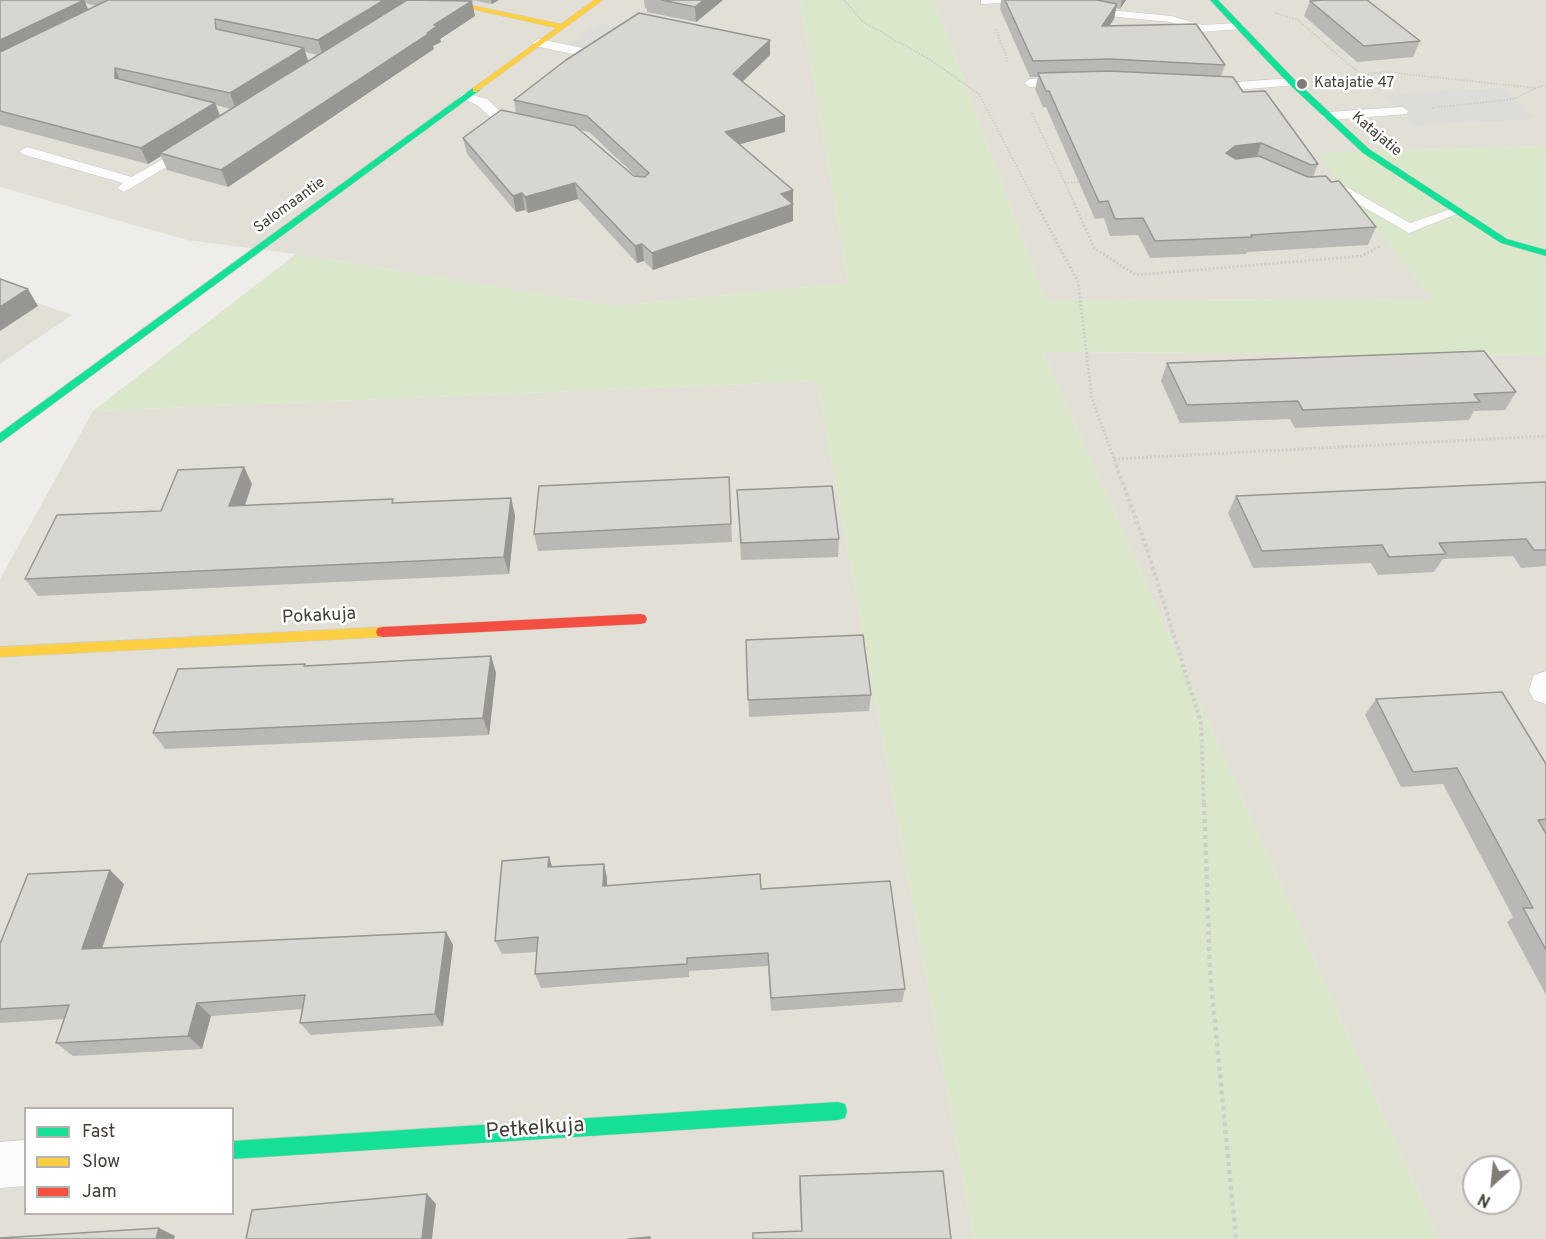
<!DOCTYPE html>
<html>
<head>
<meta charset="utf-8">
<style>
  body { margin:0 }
  #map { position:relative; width:1546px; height:1239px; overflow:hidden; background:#eeede9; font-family:Overpass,sans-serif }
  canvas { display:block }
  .legend { position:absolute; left:24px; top:1107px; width:210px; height:108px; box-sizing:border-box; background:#fff; border:2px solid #b4b2af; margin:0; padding:8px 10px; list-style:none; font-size:18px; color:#433f36 }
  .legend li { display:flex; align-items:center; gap:12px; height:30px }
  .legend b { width:30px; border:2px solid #b4b2af }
  .north { position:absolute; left:1462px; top:1155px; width:60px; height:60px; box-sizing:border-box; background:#fff; border:2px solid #b4b2af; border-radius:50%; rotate:207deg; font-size:16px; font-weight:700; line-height:24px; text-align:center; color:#433f36 }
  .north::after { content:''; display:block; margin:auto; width:21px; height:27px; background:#7f7c75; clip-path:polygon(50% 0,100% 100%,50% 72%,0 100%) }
</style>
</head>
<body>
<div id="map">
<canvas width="1546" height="1239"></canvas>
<ul class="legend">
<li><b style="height:8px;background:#16e098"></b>Fast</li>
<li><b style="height:8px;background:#ffcf43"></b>Slow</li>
<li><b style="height:8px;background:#f24e42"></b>Jam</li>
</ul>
<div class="north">N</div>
</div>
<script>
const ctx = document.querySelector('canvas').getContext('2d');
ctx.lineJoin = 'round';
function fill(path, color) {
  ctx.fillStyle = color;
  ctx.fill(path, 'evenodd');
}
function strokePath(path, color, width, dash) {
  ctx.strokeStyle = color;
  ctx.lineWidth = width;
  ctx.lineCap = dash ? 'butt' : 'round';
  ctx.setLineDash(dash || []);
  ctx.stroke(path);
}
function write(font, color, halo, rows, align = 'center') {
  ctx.font = font + ' Overpass,sans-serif';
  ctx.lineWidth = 5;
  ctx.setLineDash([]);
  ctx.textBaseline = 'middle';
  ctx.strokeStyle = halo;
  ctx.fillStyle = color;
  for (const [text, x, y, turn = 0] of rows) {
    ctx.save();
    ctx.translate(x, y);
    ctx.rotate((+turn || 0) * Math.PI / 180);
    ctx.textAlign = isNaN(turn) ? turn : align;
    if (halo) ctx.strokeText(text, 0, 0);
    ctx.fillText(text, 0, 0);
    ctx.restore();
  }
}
const residential = new Path2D(`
  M0 0H800L848 283 616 306 296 254 187 240 0 187Z
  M934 0H1546V146L1318 153 1432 299 1045 300Z
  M0 290 72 315 0 364Z
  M1043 352 1546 355V1239H1439ZM1474 1167H1510V1203H1474Z
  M817 381 974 1239H0V579L93 411ZM26 1108H232V1214H26Z`);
const green = new Path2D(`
  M800 0H934L1045 300 1432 299 1317 153 1546 146V355L1043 352 1439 1239H974L817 381 93 411 296 254 616 306 848 283Z`);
const parking = new Path2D(`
  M598 23 632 30 600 56 564 48Z
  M1501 88 1536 119 1416 125 1386 94Z`);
const pathFar3 = new Path2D(`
  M844 0 863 22 929 59 979 94 1037 205
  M1275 13 1298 20 1360 74
  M996 29 1008 62
  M1338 77 1386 72 1536 88 1546 85
  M1432 108 1514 99 1536 88
  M1032 113 1065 183
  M1075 205 1065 183 1082 182`);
const pathFar2 = new Path2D(`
  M1036 203 1078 282 1092 399 1117 467
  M1074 203 1094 248 1136 275 1362 256 1380 246
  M1114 459 1546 436`);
const pathFar1 = new Path2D(`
  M1116 465 1148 552 1201 723 1204 805`);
const path = new Path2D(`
  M1204 803 1210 971 1236 1239`);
const lane = new Path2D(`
  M981 0H1009L1003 3 981 4Z
  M1023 0H1059L1098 9 1171 16 1202 25 1239 23 1245 26 1239 29 1201 32 1170 22 1098 15 1053 5 1029 3Z
  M539 39 592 50 598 54 592 58 535 46 533 43Z
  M1064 78 1070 82 1068 85 1030 87 1024 83 1030 79Z
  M1292 78 1298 82 1296 85 1212 92 1206 88 1212 84Z
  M465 93 487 99 504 115 527 122 520 126 495 121 477 105 459 97Z
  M1402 107 1408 111 1407 114 1328 120 1321 116 1328 112Z
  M187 145 192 146V152L124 192 117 188 123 183 22 154 20 151 27 147 132 177Z
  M1334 180 1410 223 1457 207 1464 211 1409 233 1332 189 1320 190 1313 186 1315 183Z`);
const street = new Path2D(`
  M1546 671V704L1534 700 1529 690 1534 675Z
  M26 1140V1186L0 1188V1142Z`);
const fast = new Path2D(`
  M1210 0H1218L1295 80 1369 149 1507 239 1546 250V256L1501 243 1363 153 1289 84Z
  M473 88 480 90 0 443V433Z
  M838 1102 845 1104 847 1111 845 1118 838 1120 232 1159V1141Z`);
const slow = new Path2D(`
  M432 0H446L561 24 594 0H603L476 92H473V88L556 28Z
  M383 627 388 628 390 632 388 636 383 637 0 657V647Z`);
const jam = new Path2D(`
  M640 614 645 615 647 619 645 623 640 624 383 637 378 636 376 632 378 628 383 627Z`);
const wall = new Path2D(`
  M0 0H470L475 16 440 39 441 42 433 46 434 49 228 187 167 170 161 156 148 164 0 125ZM85 3 96 6 88 10ZM305 52 318 55 308 61ZM216 105 231 109 220 116Z
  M472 0H499L492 4Z
  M644 0H723L696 22 647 12V9L645 8Z
  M1001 0H1126L1120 9 1116 8 1114 19 1109 26 1225 65 1221 76 1243 92 1318 164 1313 177 1331 182 1376 227 1368 245 1247 252 1246 254 1150 258 1138 235 1110 236 1104 218 1095 219 1046 107H1043L1035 89 1038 77H1030L1000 9Z
  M1310 1 1420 41 1413 57 1357 62 1304 16Z
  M770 55 742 81 785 116V132L739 144 793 204V221L653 270 644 261 637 263 578 199 528 213 525 210 516 212 467 154 463 138 516 113 514 100ZM579 130 589 132 637 177 634 176Z
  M1167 363 1516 392 1505 410 1474 411 1469 420 1295 428 1290 419 1180 423 1161 381Z
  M729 477 732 542 538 551 534 534Z
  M1546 482V566L1521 568 1513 556 1443 559 1434 572 1378 575 1371 563 1253 568 1228 513 1236 496Z
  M252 484 245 506 395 503 511 498 515 516 509 574 38 596 25 579 161 511Z
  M737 490 839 539 838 557 741 560Z
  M746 640 871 695 869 711 749 717Z
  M491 656 496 673 489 735 165 749 153 733 306 666Z
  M1376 699 1546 764V995L1507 922 1513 917 1443 784 1401 787 1365 715Z
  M552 867 607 878V886L761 889 905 989 902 1002 771 1011 768 966 689 971V977L541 988 535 974 537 952 502 954 495 941Z
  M124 884 102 948 446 932 453 945 443 1026 311 1035 300 1023 303 1009 211 1016 202 1049 73 1056 56 1043 65 1019 0 1023V944Z
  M943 1171 801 1231 799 1185 800 1176Z`);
const shadedWall = new Path2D(`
  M84 0 91 16 0 60V40Z
  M384 0H412L323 56 318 40Z
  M491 0H499L492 4Z
  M704 0H723L696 22 695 7Z
  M1122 0H1126L1120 9Z
  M472 1 475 16 440 39 441 42 433 46 434 49 228 187 221 170 427 33 434 25Z
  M1117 4 1114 19 1099 41 1102 26Z
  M770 40V55L734 90 733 74Z
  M304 48 309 64 236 110 230 93Z
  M115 68 122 84 115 78Z
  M215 103 221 119 160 153 161 156 148 164 141 148Z
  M785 116V132L726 148 725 132Z
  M1261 143 1256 160 1230 163 1226 153 1235 146Z
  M575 183 578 199 528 213 525 197Z
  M793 190V221L653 270 652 253 781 194Z
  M522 193 525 210 516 212 513 196Z
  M642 244 644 261 637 263 635 246Z
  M28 289 38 306 0 331V307Z
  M244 467 252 484 238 524 229 506Z
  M511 498 515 516 509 574 504 557Z
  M491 656 496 673 489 735 483 718Z
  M549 857 554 872 548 867Z
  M604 864 607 878V901L603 886Z
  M110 870 124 884 97 963 82 949Z
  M446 932 453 945 443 1026 435 1014Z
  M197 1003 211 1016 202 1049 188 1036Z
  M427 1194 436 1204 432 1239H422Z
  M159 1228 175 1236 174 1239H156Z`);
const building = new Path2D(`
  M0 0H84L0 40Z
  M108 0H384L318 40 215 19 216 29 304 48 230 93 115 68V78L215 103 141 148 0 111V52Z
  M407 0 472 1 434 25 437 26 427 33H430L221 170 160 153Z
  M662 0H704L695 7Z
  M1005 0H1097L1117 4 1102 26 1196 24 1225 65 1110 59 1033 61Z
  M1324 0H1367L1420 41 1364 46 1310 1Z
  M639 13 770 40 733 74 785 116 725 132 793 190 781 194 793 204 652 253 642 244 635 246 575 183 525 197 522 193 513 196 463 138 501 110 575 126 634 176 645 177 649 173 587 116 514 100 566 60Z
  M1110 71 1233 77 1243 92 1265 91 1318 164 1311 165 1261 143 1235 146 1226 153 1236 159 1259 156 1308 177 1326 176 1331 182 1339 181 1376 227 1251 235 1252 237 1155 241 1143 218 1115 219 1108 201 1099 202 1049 91H1046L1038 73Z
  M0 279 28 289 0 307Z
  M1484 351 1516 392 1474 394 1480 402 1303 410 1298 401 1187 405 1167 363Z
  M244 467 229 506 393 499 392 503 511 498 504 557 25 579 57 515 161 511 178 470Z
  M729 477 731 524 534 534 539 486Z
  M1546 482V550H1534L1526 539 1439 543 1446 554 1389 557 1382 545 1262 551 1236 496Z
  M832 486 839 539 741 543 737 490Z
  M863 635 871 695 748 700 746 640Z
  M491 656 483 718 153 733 178 669 305 664 304 666Z
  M1502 692 1546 764V819L1538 820 1546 834V950L1523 908H1533L1457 768 1413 772 1376 699Z
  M549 857 548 867 604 864 603 886 760 874 761 889 890 881 905 989 771 998 768 953 687 958V964L535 974 538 937 495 941 502 861Z
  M110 870 82 949 446 932 435 1014 300 1023 305 995 197 1003 188 1036 56 1043 69 1005 0 1009V944L28 874Z
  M943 1171 951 1239H753V1233L802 1231 800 1176Z
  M427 1194 422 1239H246L252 1210Z
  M159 1228 156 1239H0V1238Z
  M650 1237V1239H628Z`);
const markers = [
  [1302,84,6,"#7f7c75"]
];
const farPoinames = [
  ["Katajatie 47",1314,84]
];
const farStreetnames = [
  ["Katajatie",1376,135,40],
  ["Salomaantie",290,206,-36]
];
const streetNames = [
  ["Pokakuja",319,617,-3]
];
const nearStreetnames = [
  ["Petkelkuja",535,1130,-4]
];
fill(residential, '#e2dfd6');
fill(green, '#dae7cb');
fill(parking, '#dedcd9');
strokePath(lane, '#cccbc6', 1);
strokePath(street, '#cccbc6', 1);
strokePath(fast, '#cccac0', 1);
strokePath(slow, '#cccac0', 1);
strokePath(jam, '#cccac0', 1);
strokePath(pathFar3, '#cfcdca', 2, [1.5, 1.5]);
strokePath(pathFar2, '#cfcdca', 3, [2, 2]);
strokePath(pathFar1, '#cfcdca', 4, [3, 3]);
strokePath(path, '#cfcdca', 4.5, [4, 4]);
fill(lane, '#fcfcfc');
fill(street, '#fcfcfc');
fill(fast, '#16e098');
fill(slow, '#ffcf43');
fill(jam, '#f24e42');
fill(wall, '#bab8b4');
fill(shadedWall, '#979692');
fill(building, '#d8d6d1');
strokePath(building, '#979692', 1.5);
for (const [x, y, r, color] of markers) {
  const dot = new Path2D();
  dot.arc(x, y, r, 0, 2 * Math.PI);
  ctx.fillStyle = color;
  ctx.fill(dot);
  strokePath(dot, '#fff', 2);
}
write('15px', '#433f36', '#fff', farPoinames, 'left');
write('15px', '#433f36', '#fff', farStreetnames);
write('18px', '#433f36', '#fff', streetNames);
write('21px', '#433f36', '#fff', nearStreetnames);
</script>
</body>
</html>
